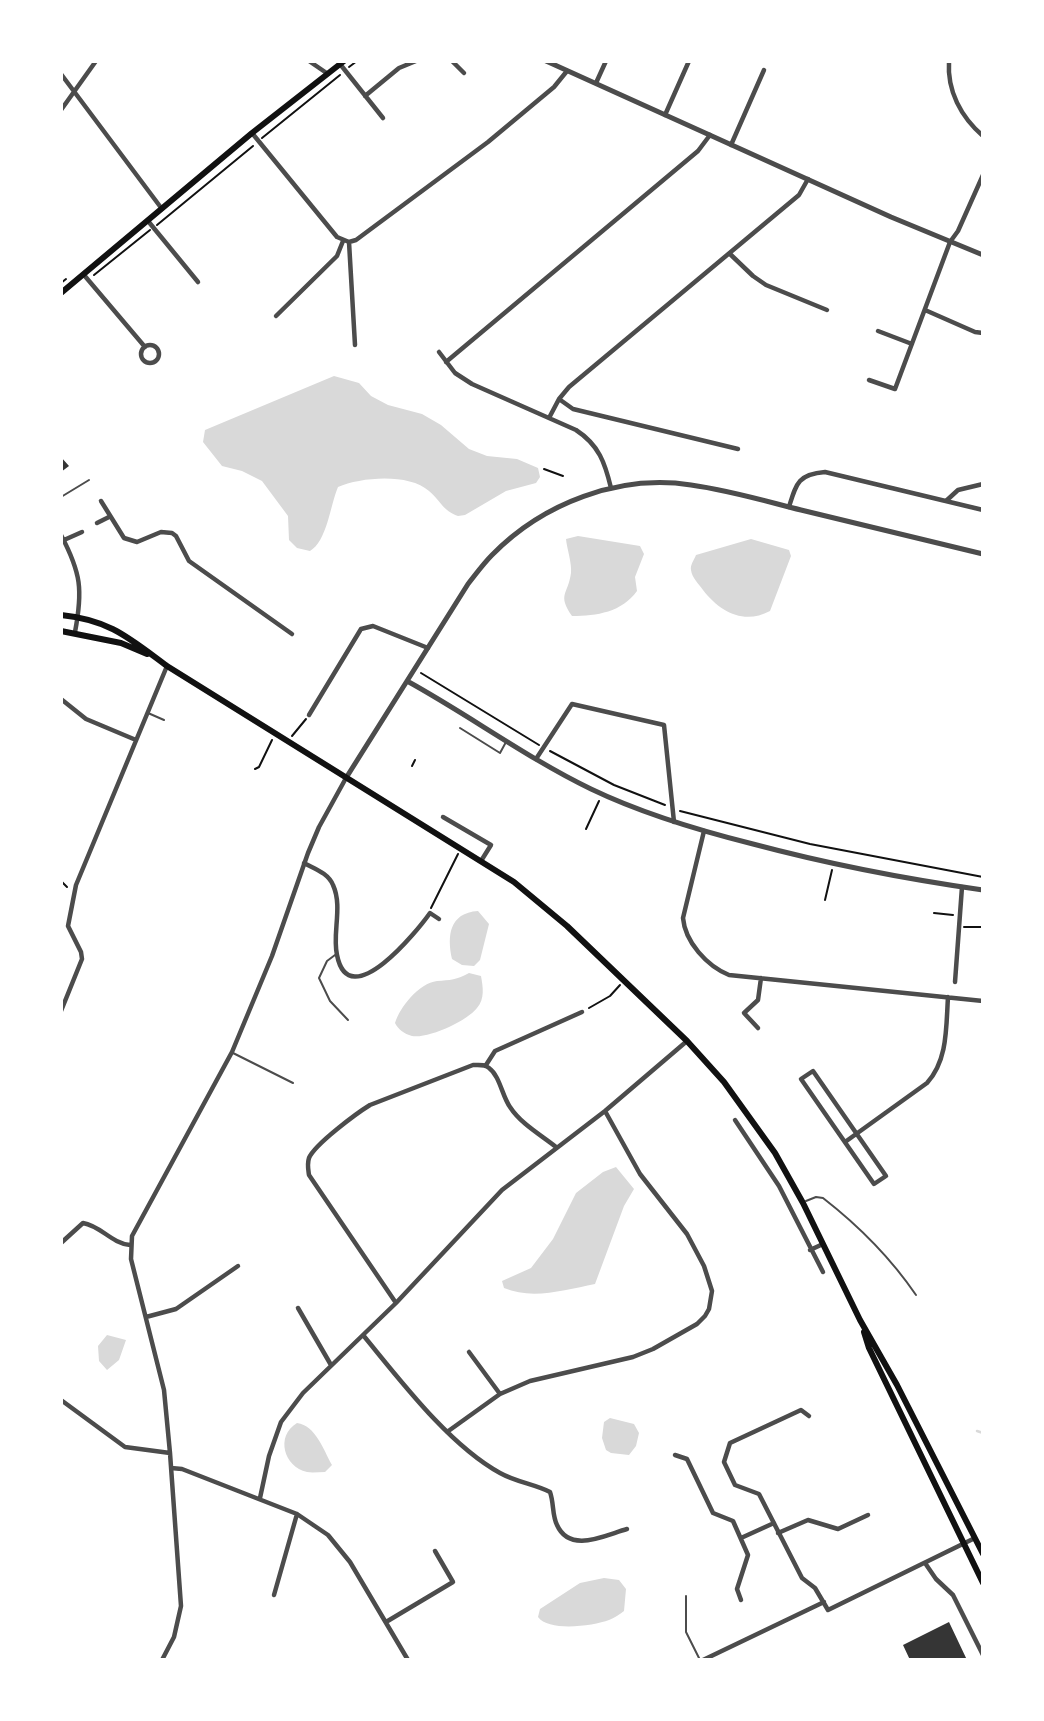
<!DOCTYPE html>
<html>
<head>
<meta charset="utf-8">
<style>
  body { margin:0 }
  #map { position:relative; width:1044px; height:1721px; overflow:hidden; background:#fff; font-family:"PT Serif",serif }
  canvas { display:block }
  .frame { position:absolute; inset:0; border:63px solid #fff; pointer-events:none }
</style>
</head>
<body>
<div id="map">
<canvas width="1044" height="1721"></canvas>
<div class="frame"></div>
</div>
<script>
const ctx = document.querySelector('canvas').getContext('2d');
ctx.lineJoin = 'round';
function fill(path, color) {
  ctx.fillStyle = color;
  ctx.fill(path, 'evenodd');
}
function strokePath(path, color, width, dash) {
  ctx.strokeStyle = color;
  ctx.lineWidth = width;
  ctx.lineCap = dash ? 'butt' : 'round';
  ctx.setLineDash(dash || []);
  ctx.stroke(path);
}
const water = new Path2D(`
  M334 376 359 383 371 396 388 405 422 414 441 425 469 449 487 456 517 459 538 468 540 477 536 483 506 491 465 515 458 516C443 511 440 500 429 491 409 473 361 477 338 487 330 506 327 541 310 551L297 548 289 540 288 516 262 481 242 471 222 466 203 442 205 430Z
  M578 536 640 546 644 554 635 577 637 591C622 612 597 616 572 616 557 594 568 595 571 573 572 563 567 549 566 539Z
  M751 539 789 550 791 556 770 611C744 625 720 612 703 590 699 584 692 578 691 570 690 565 694 560 696 555Z
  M478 911 489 924 480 960 474 966 462 965 452 959C447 936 449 913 478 911Z
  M469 973 481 976C483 987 485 999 477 1008 467 1021 428 1039 412 1036 404 1034 398 1029 395 1023 400 1007 419 983 437 981 450 980 457 980 469 973Z
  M616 1167 634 1189 624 1206 595 1284C565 1290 532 1300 504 1288L502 1281 531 1268 553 1239 576 1193 603 1172Z
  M107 1335 126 1340 119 1360 107 1370 99 1361 98 1346Z
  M610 1418 634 1424 639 1433 636 1446 629 1455 611 1453 606 1450 602 1438 604 1422Z
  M297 1423C316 1426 323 1449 332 1465L325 1472C319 1472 312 1473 307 1472 284 1467 275 1436 297 1423Z
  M604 1578 619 1580 626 1589 624 1611C620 1614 614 1618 609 1620 593 1626 549 1632 538 1617L540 1609 580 1583Z`);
const stream = new Path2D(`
  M977 1431 983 1433`);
const building = new Path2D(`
  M61 457 69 466 61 472Z
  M949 1622 967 1660H910L903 1645Z`);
const path = new Path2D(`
  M349 67 357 61
  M262 138 340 75
  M157 225 253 146
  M94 275 150 230
  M61 283 66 279
  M544 469 563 476
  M421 673 539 745
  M292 736 306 719
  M550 751 614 785 665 805
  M412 766 415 760
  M255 769 259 767 272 740
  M680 811 810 844 983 877
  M586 829 599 801
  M61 881 67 887
  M825 900 832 870
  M431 908 458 854
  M934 913 953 915
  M964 927H983
  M589 1008 610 996 620 985`);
const service = new Path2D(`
  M61 497 89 480
  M148 713 164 720
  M460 728 500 753 506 742
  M335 955 327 961 319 978 330 1001 348 1020
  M233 1053 293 1083
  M806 1201 816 1197 823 1198C859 1226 890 1257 916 1295
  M686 1596V1632L700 1660`);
const minor = new Path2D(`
  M309 61 328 74
  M452 61 464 73
  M949 61C947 91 961 117 983 136
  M340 64 383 118
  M61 74 162 209
  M596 83 606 61
  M365 96 399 68 416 61
  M61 110 96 61
  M665 115 689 61
  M252 133 337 237 349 242
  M731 145 764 70
  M148 221 198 282
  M349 242 356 240 488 142 554 87 567 71
  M349 242 355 345
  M730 254 753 276 766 285 827 310
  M84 275 145 347
  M925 310 975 332 983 333
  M276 316 337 256 343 241
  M878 331 912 344
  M141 354a9 9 0 1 1 18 0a9 9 0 1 1-18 0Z
  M439 352 455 373 472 384 576 430C599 445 605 463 611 488
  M446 362 698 151 710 135
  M869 380 895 389 950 242 958 231 983 175
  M559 399 573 409 738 449
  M549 418 559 399 569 387 799 195 808 179
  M101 501 124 538 137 542 161 532 172 533 176 536 189 561 292 634
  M946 501 958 490 983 484
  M789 507C796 484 798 474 825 472L983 510
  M97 523 109 517
  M61 535C81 573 83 590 75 632
  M64 540 82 532
  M61 699 86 719 136 740
  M309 715 361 629 373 626 428 648
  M536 759 572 704 664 725 674 822
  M443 817 491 845 481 861
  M704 831 683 918C685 942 707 966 729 975L983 1001
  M304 863C315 869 328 873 333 885 343 907 332 933 337 955 349 1016 418 930 430 913L439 919
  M955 982 962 887
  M61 1011 82 959 81 952 68 926 76 885 167 666
  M758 1028 744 1013 758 1000 761 978
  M486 1065 495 1051 582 1012
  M813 1071 886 1176 874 1184 801 1079Z
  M735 1120 779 1186 823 1272
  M845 1142 927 1083C948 1060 946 1027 948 997
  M61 1243 83 1223C101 1226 111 1243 130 1245
  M810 1250 823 1244
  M396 1303 309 1175C308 1168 307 1164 309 1158 315 1144 357 1113 370 1105L473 1065C479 1065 485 1064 489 1068 500 1076 502 1096 510 1107 521 1124 541 1135 556 1147
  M298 1308 331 1365
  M146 1317 176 1309 238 1266
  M363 1335C400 1380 449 1445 500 1473 516 1482 534 1484 550 1492 554 1503 552 1515 557 1525 570 1554 605 1535 627 1529
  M469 1352 500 1394
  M61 1400 125 1447 170 1453
  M809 1416 801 1410 730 1443 724 1462 735 1485 759 1494 802 1578 815 1588 828 1610 975 1538
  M447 1432 500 1394 530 1381 633 1357 653 1349 697 1324 705 1316 709 1309 712 1291 704 1266 687 1234 640 1174 605 1111
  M675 1455 687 1459 713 1513 733 1521 748 1555 737 1589 741 1600
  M171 1468 182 1469 297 1514 328 1535 350 1562 408 1660
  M260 1498 269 1456 281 1422 303 1393 396 1303 502 1190 605 1111 687 1041
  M778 1533 808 1520 838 1529 868 1515
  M741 1538 774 1523
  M925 1563 936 1579 953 1595 983 1655
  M274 1595 297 1514
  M386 1622 453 1582 435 1551
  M162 1660 174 1637 181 1606 170 1453 164 1390 131 1259 132 1236 232 1052 272 956 308 853 319 827 346 778
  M703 1660 824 1602`);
const tertiary = new Path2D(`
  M546 61 891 217 983 255
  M407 681C469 715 527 758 591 789 643 814 697 830 753 844 828 864 906 879 983 890
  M346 778 468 584C476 574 483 564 492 555 543 503 619 474 691 485 728 490 765 501 801 510 861 525 922 539 983 554`);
const secondary = new Path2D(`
  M61 293 252 133 344 61
  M61 615C110 620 129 638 167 666L514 882 567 926 687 1041 724 1082 775 1153 803 1203 860 1320 897 1385 983 1554
  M61 631 121 643 147 654
  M864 1332 869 1348 983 1583`);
fill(water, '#d9d9d9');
strokePath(stream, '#d9d9d9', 2.5);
fill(building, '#353535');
strokePath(path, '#111', 2);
strokePath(service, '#4c4c4c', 2);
strokePath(minor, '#4c4c4c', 4.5);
strokePath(tertiary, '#4c4c4c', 5);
strokePath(secondary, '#111', 6);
</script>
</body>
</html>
